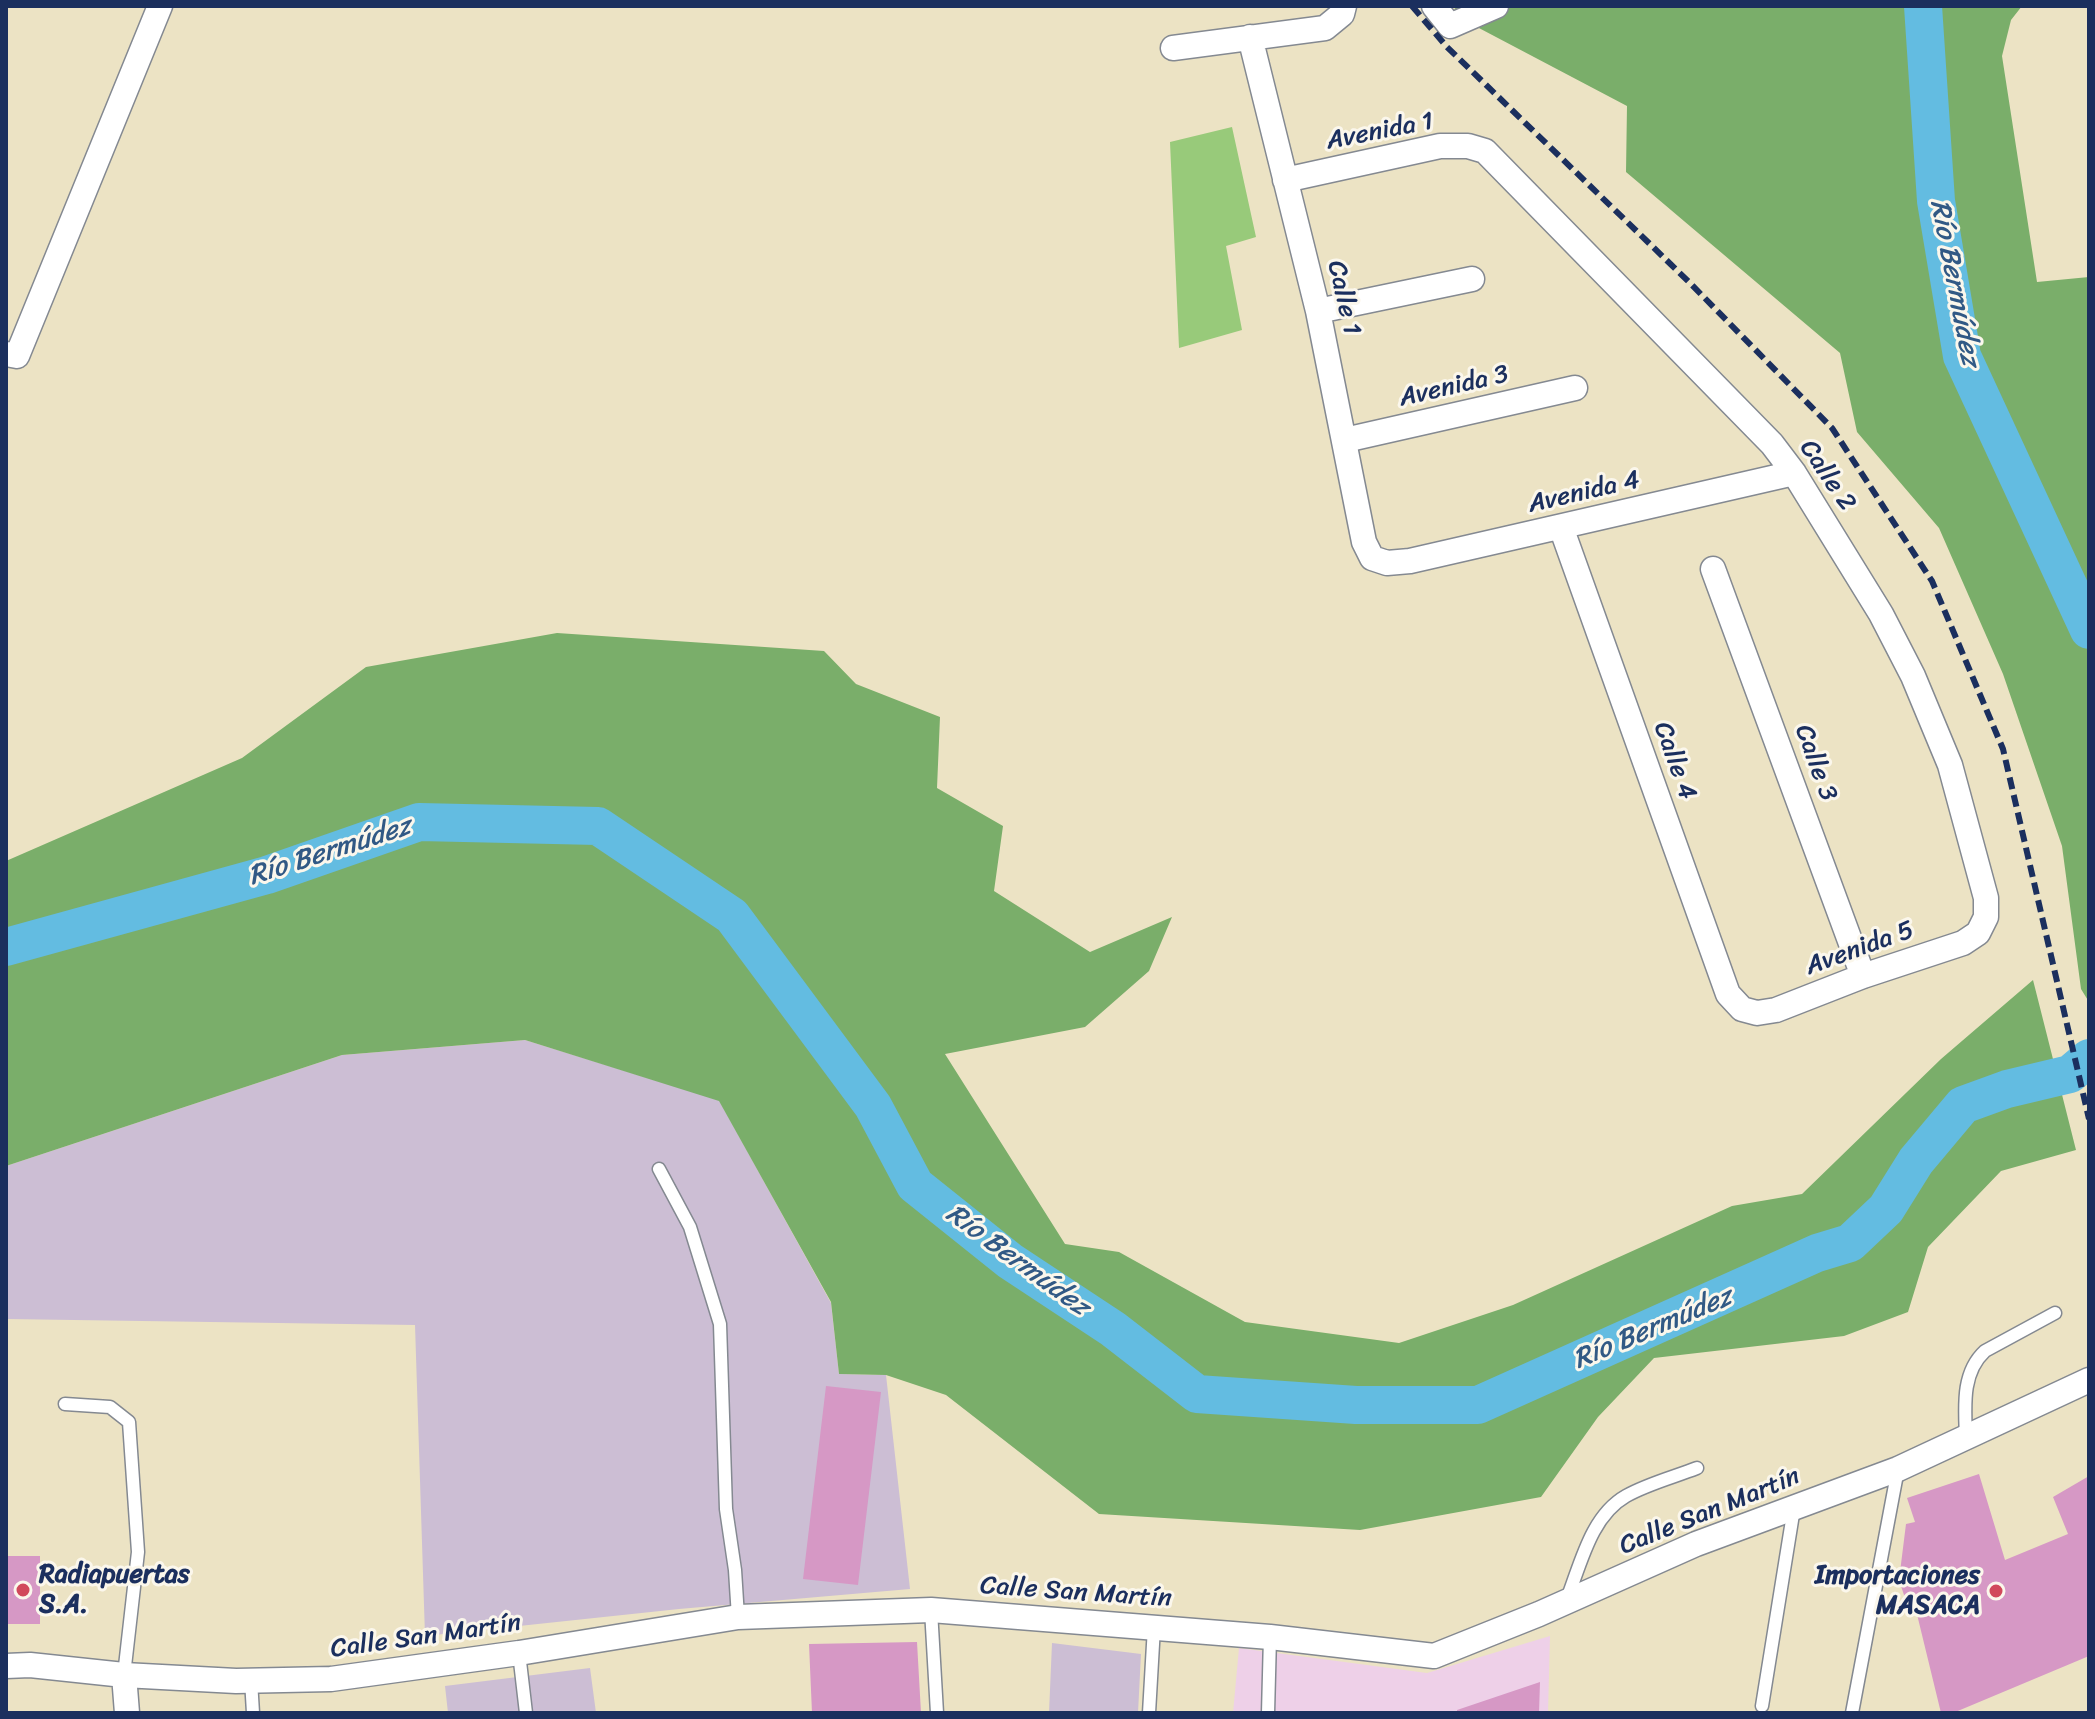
<!DOCTYPE html>
<html>
<head>
<meta charset="utf-8">
<style>
  body { margin:0 }
  #map { position:relative; width:2095px; height:1719px; overflow:hidden; background:#ece3c4; font-family:Sriracha,sans-serif }
  canvas { display:block }
  .frame { position:absolute; inset:0; border:8px solid #1b2f5e; pointer-events:none }
</style>
</head>
<body>
<div id="map">
<canvas width="2095" height="1719"></canvas>
<div class="frame"></div>
</div>
<script>
const ctx = document.querySelector('canvas').getContext('2d');
ctx.lineJoin = 'round';
function fill(path, color) {
  ctx.fillStyle = color;
  ctx.fill(path, 'evenodd');
}
function strokePath(path, color, width, dash) {
  ctx.strokeStyle = color;
  ctx.lineWidth = width;
  ctx.lineCap = dash ? 'butt' : 'round';
  ctx.setLineDash(dash || []);
  ctx.stroke(path);
}
function write(font, color, halo, rows, align = 'center') {
  ctx.font = font + ' Sriracha,sans-serif';
  ctx.lineWidth = 6;
  ctx.setLineDash([]);
  ctx.textBaseline = 'middle';
  ctx.strokeStyle = halo;
  ctx.fillStyle = color;
  for (const [text, x, y, turn = 0] of rows) {
    ctx.save();
    ctx.translate(x, y);
    ctx.rotate((+turn || 0) * Math.PI / 180);
    ctx.textAlign = isNaN(turn) ? turn : align;
    if (halo) ctx.strokeText(text, 0, 0);
    ctx.fillText(text, 0, 0);
    ctx.restore();
  }
}
const built = new Path2D(`
  M1550 1636 1548 1713H1233L1239 1648 1427 1673Z`);
const industrial = new Path2D(`
  M525 1040 719 1100 831 1303 839 1374 886 1375 910 1589 679 1609 425 1636 415 1325 6 1319V1166L342 1055Z
  M1052 1643 1141 1654 1138 1713H1049Z
  M590 1668 596 1713H448L445 1686Z`);
const green = new Path2D(`
  M1232 127 1256 237 1226 246 1242 330 1179 348 1170 142Z`);
const forest = new Path2D(`
  M1452 6H2022L2011 20 2002 56 2037 282 2089 277V1002L2081 989 2062 846 2003 674 1939 528 1857 432 1840 353 1626 172 1627 106 1477 27Z
  M557 633 824 651 856 684 940 717 937 788 1003 826 994 891 1090 952 1172 917 1149 971 1085 1027 945 1054 1065 1244 1119 1252 1245 1322 1399 1343 1513 1305 1732 1206 1802 1194 1941 1059 2033 980 2076 1150 2001 1171 1928 1247 1908 1312 1844 1336 1654 1358 1598 1417 1541 1497 1360 1530 1099 1514 946 1395 886 1375 839 1374 831 1302 719 1101 525 1040 342 1055 6 1166V861L242 758 366 667Z`);
const river = new Path2D(`
  M1923 6 1936 201 1962 356 2089 630
  M6 947 267 875 419 822 598 826 732 916 873 1106 915 1185 1010 1261 1113 1329 1197 1394 1356 1405H1478L1817 1253 1850 1243 1886 1209 1916 1161 1963 1105 2007 1089 2070 1074 2089 1058`);
const building = new Path2D(`
  M826 1386 881 1392 858 1585 803 1579Z
  M1979 1474 2005 1560 2068 1534 2053 1497 2089 1476V1656L1953 1713H1941L1914 1602 1907 1604 1899 1580 1906 1524 1915 1522 1907 1498Z
  M6 1556H40V1624H6Z
  M917 1642 921 1713H812L809 1644Z
  M1540 1682 1539 1713H1457V1710Z`);
const lane = new Path2D(`
  M659 1169 690 1227 720 1324 726 1509 735 1570 738 1617
  M65 1404 110 1407 129 1422 138 1552 124 1675
  M1966 1438C1965 1408 1961 1373 1985 1351L2055 1313
  M1567 1599C1581 1563 1591 1516 1626 1496 1647 1484 1674 1477 1697 1468
  M931 1610 937 1713
  M519 1653 526 1713
  M251 1680 253 1713
  M1762 1706 1794 1508
  M1149 1713 1154 1627
  M1268 1713 1270 1637
  M1852 1713 1898 1469`);
const street = new Path2D(`
  M1434 6 1450 26 1496 6
  M1250 37 1318 311 1364 542 1372 558 1387 563 1410 561 1794 473
  M1173 48 1325 28 1342 14 1344 6
  M1285 180 1440 146H1468L1485 151 1772 444 1794 473 1881 614 1913 676 1950 765 1986 898V917L1978 933 1963 943 1863 976 1776 1010 1757 1013 1742 1009 1728 994 1561 527
  M1318 311 1472 279
  M6 354 17 356 160 6
  M1345 440 1575 388
  M1713 569 1863 976
  M6 1666 30 1665 124 1675 236 1681 331 1679 519 1653 738 1617 931 1610 1270 1637 1434 1656 1539 1614 1696 1544 1898 1469 2089 1380
  M124 1675 127 1713`);
const rail = new Path2D(`
  M1412 6 1447 47 1689 282 1832 428 1932 581 2003 749 2089 1119`);
const markers = [
  [23,1590,8,"#d1495b"],
  [1996,1591,8,"#d1495b"]
];
const streetNames = [
  ["Avenida 1",1380,132,-11],
  ["Calle 1",1343,298,77],
  ["Avenida 3",1454,387,-13],
  ["Calle 2",1827,476,56],
  ["Avenida 4",1584,493,-13],
  ["Calle 4",1674,761,70],
  ["Calle 3",1815,763,70],
  ["Avenida 5",1860,949,-20],
  ["Calle San Martín",1710,1512,-22],
  ["Calle San Martín",1076,1593,4],
  ["Calle San Martín",426,1637,-8]
];
const poiNames = [
  ["Radiapuertas",39,1575],
  ["S.A.",39,1605],
  ["Importaciones",1980,1576,"right"],
  ["MASACA",1980,1606,"right"]
];
const waterNames = [
  ["Río Bermúdez",1954,283,79],
  ["Río Bermúdez",330,852,-18],
  ["Río Bermúdez",1017,1261,36],
  ["Río Bermúdez",1653,1329,-23]
];
fill(built, '#eed0e8');
fill(industrial, '#ccbed4');
fill(green, '#98ca7a');
fill(forest, '#7aae6a');
strokePath(river, '#63bce1', 38);
fill(building, '#d698c5');
strokePath(lane, '#848991', 15);
strokePath(street, '#848991', 27);
strokePath(lane, '#fff', 12);
strokePath(street, '#fff', 24);
strokePath(rail, '#1b2f5e', 6, [12, 6]);
for (const [x, y, r, color] of markers) {
  const dot = new Path2D();
  dot.arc(x, y, r, 0, 2 * Math.PI);
  ctx.fillStyle = color;
  ctx.fill(dot);
  strokePath(dot, '#fbf7ec', 3);
}
write('26px', '#1b2f5e', '#fbf7ec', streetNames);
write('bold 26px', '#1b2f5e', '#fbf7ec', poiNames, 'left');
write('italic 28px', '#315985', '#fbf7ec', waterNames);
</script>
</body>
</html>
